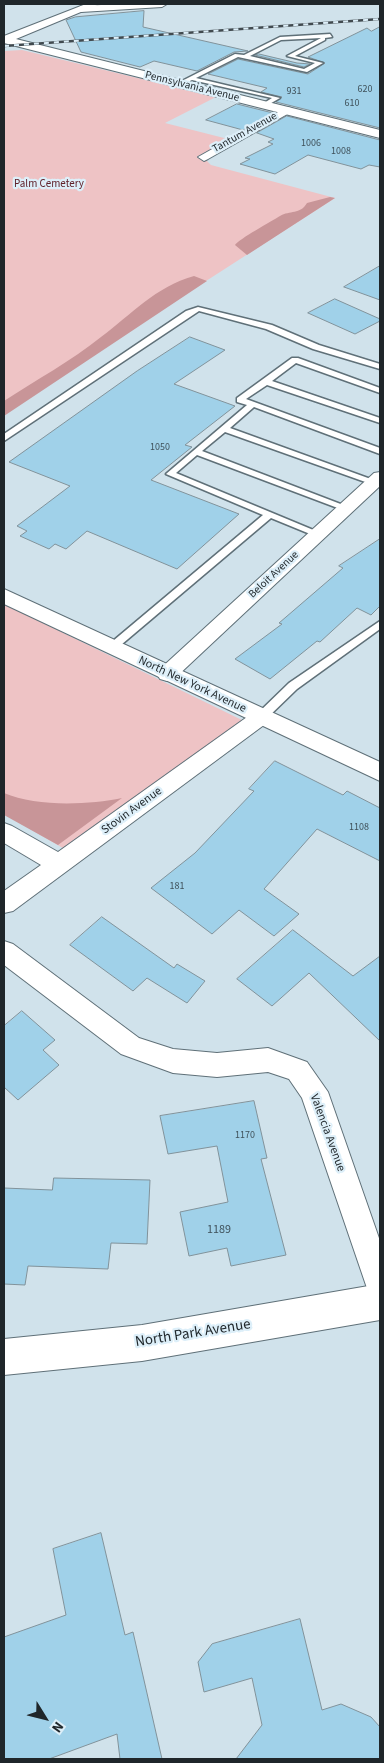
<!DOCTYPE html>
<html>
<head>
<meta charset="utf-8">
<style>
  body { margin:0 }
  #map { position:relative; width:384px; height:1763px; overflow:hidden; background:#d0e2eb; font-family:"Source Sans 3",sans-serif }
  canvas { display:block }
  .frame { position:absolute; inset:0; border:5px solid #1f262a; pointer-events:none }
  .north { position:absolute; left:20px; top:1693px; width:50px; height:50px; -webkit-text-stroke:4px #ddeff9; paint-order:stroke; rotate:126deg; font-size:14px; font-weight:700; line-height:20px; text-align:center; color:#1f262a }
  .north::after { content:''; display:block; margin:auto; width:18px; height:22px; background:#1f262a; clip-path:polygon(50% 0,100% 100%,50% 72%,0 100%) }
</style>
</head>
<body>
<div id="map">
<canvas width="384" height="1763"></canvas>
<div class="frame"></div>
<div class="north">N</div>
</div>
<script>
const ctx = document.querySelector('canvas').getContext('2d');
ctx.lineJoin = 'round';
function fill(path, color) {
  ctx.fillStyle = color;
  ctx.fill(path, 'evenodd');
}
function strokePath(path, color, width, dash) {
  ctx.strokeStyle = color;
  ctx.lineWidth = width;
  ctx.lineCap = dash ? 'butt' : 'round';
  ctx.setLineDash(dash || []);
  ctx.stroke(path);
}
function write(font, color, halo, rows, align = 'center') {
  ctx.font = font + ' "Source Sans 3",sans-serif';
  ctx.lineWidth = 4.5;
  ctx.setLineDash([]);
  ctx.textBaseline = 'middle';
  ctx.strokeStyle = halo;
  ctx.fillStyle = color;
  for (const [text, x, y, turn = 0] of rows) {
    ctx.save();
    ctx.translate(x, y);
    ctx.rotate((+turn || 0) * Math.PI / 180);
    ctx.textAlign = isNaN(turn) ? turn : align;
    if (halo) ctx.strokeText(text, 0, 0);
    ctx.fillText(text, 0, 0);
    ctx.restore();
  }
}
const green = new Path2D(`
  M22 50 216 97 165 123 228 139 197 157 205 159 211 165 335 198 4 411V51Z
  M4 604 246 722 68 851 4 814Z`);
const forest = new Path2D(`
  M330 197 335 198 247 255 235 245C239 239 272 221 280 216 290 210 300 215 307 203Z
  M194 276 207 281 4 416V401C36 380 71 361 101 337 132 314 155 287 194 276Z
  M4 793C36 807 88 805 122 798L58 845 4 815Z`);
const building = new Path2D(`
  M144 11 143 27 248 51 234 52 197 71 154 61 140 67 81 52 66 20 75 17Z
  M380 27V128L276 102 282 97 261 92 267 88 208 74 238 59 308 74 325 63 308 57 367 28 371 31Z
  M259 54 297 63 310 64 304 67 255 55Z
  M237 104 273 113 243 130 206 120Z
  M287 116 380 140V167L369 165 361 169 308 155 275 174 240 164 250 159 245 158 273 144 268 142 274 139 257 133Z
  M380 266V300L344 287Z
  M335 299 380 319V321L355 334 308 313Z
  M190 337 225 350 174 384 235 406 185 445 192 447 151 480 239 514 177 569 87 531 66 549 55 544 49 549 20 536 27 531 17 526 70 486 9 462 137 371Z
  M380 539V606L371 615 357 608 320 642 317 641 270 679 235 659 282 624 279 623 343 568 339 566Z
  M275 761 343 795 347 791 380 808V861L317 829 264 889 299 914 274 936 239 910 212 934 151 888 195 853 254 791 249 789Z
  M102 917 174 968 177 964 205 981 187 1003 147 978 133 991 70 945Z
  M293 930 353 976 380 956V1041L309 973 272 1006 237 979Z
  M22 1011 55 1040 43 1050 59 1065 18 1100 4 1087V1026Z
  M254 1101 267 1158 261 1159 286 1255 231 1266 227 1248 189 1256 180 1212 228 1202 217 1146 168 1154 160 1116Z
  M54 1178 150 1180 147 1244 111 1243 108 1269 28 1266 25 1285 4 1284V1188L52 1190Z
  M101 1533 125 1635 133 1632 162 1759H120L117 1734 49 1759H4V1637L66 1615 53 1549Z
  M300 1619 322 1710 341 1704 371 1717 380 1727V1759H236L262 1725 252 1678 204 1692 198 1662 212 1644Z`);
const lane = new Path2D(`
  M330 34 332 37 325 38V40L295 56 323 63 307 72 238 57 196 78 280 98 266 106 261 105 272 98 192 80 181 85 176 84 235 54 244 55 280 37ZM321 38 287 56 315 63 304 69 250 56 281 40Z
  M198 307 272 325 319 345 380 364V369L313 349 266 329 199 311 4 441V434L186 311Z
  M292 358H298L380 388V393L296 363 272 381 380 418V423L267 385 246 399 380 448V454L254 407 230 428 379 482 371 484 225 432 202 451 351 508 346 511 343 510 197 455 176 473 323 534 318 537 315 536 271 518 115 650H107V646L263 515 166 474 247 405 237 402V398Z
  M380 621V629L297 689 265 720H257L255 717 257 714 289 683Z`);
const street = new Path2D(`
  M121 4H167L162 7 81 12 76 9 81 6Z
  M287 107 291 108V112L208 159 204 161 198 157Z
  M380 472V486L174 679 167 681 160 679 157 674 160 669 374 473Z
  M261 710 268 712 272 717 268 722 13 911 4 913V891L41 865 4 843V823L12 826 58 852 254 712Z
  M4 941 13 944 139 1038 173 1049 217 1053 268 1048 307 1062 328 1092 380 1241V1298L369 1294 302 1098 289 1079 268 1072 217 1077 173 1073 121 1054 4 965Z`);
const secondary = new Path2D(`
  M86 4H100L16 39 380 130V138L4 43V36Z
  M4 589 380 762V781L4 604Z
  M380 1284V1320L142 1361 4 1375V1339L142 1325Z`);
const rail = new Path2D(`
  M4 46 380 19`);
const numberNames = [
  ["620",365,90],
  ["931",294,92],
  ["610",352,104],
  ["1006",311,144],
  ["1008",341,152],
  ["1050",160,448],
  ["1108",359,828],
  ["181",177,887],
  ["1170",245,1136]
];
const farStreetnames = [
  ["Pennsylvania Avenue",192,87,14],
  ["Tantum Avenue",245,133,-29],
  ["Beloit Avenue",274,575,-43]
];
const farParknames = [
  ["Palm Cemetery",49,185]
];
const streetNames = [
  ["North New York Avenue",192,685,25],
  ["Stovin Avenue",132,811,-36],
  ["Valencia Avenue",327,1133,70]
];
const nearNumbernames = [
  ["1189",219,1230]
];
const nearStreetnames = [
  ["North Park Avenue",193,1334,-9]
];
fill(green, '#eec3c5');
fill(forest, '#c89598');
fill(building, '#a0d1e9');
strokePath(building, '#81929a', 1);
strokePath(lane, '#5f7078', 3);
strokePath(street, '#5f7078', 2);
strokePath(secondary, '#5f7078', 2);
fill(lane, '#fff');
fill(street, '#fff');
fill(secondary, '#fff');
strokePath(rail, '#414a4f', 2.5);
strokePath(rail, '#ddeff9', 2, [5]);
write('10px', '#3f515a', null, numberNames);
write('11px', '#1f262a', '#ddeff9', farStreetnames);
write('11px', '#60212a', '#ddeff9', farParknames);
write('12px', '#1f262a', '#ddeff9', streetNames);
write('12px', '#3f515a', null, nearNumbernames);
write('15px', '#1f262a', '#ddeff9', nearStreetnames);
</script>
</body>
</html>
